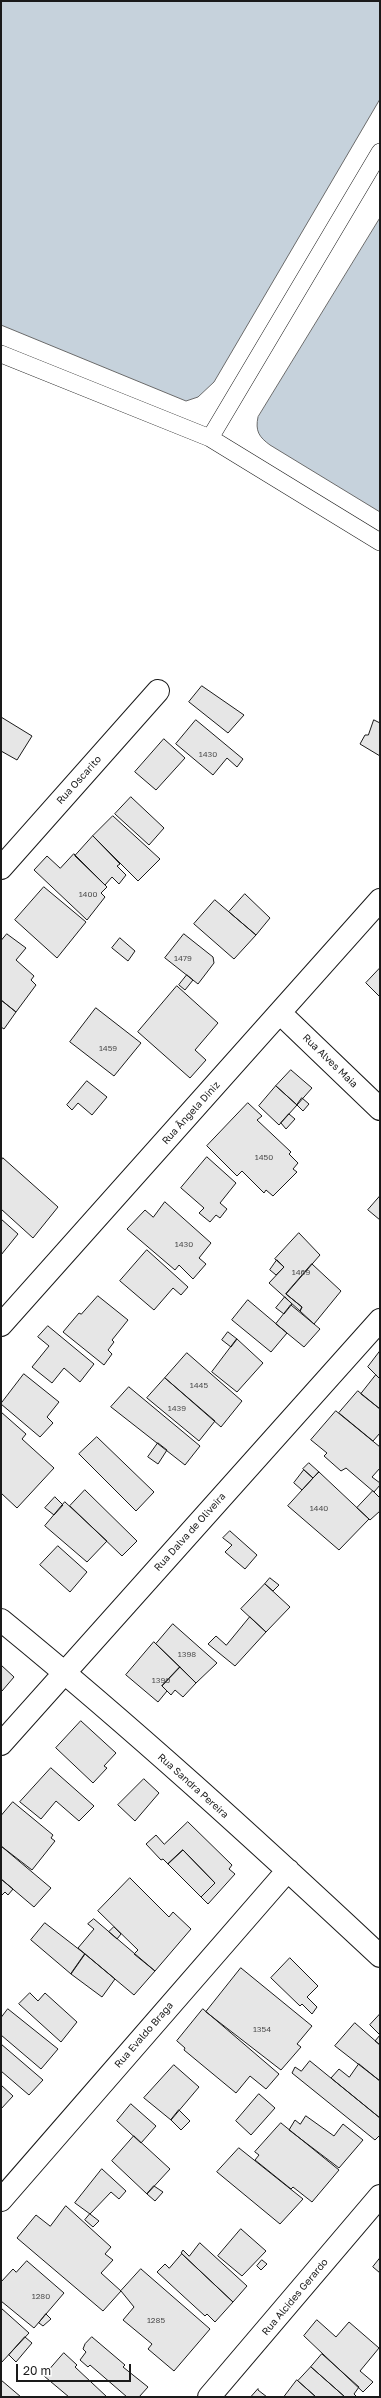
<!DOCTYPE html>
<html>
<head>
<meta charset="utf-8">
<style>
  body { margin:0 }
  #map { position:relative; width:381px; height:2398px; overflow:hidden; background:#fff; font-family:"Golos Text",sans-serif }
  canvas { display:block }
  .frame { position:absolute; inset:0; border:2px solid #1a1a1a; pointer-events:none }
  .scale { position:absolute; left:16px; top:2364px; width:115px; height:18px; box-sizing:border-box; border:2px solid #1a1a1a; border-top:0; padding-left:5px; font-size:12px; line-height:14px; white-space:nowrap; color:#1a1a1a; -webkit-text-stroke:3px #fff; paint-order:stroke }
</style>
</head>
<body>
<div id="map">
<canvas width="381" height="2398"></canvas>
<div class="frame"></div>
<div class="scale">20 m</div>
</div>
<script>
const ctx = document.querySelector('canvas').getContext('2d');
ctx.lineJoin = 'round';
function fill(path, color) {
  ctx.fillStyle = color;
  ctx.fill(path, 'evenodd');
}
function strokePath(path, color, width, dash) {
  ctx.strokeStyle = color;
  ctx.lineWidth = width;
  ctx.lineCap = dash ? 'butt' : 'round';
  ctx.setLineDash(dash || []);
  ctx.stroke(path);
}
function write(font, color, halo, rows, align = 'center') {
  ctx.font = font + ' "Golos Text",sans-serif';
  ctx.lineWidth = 3;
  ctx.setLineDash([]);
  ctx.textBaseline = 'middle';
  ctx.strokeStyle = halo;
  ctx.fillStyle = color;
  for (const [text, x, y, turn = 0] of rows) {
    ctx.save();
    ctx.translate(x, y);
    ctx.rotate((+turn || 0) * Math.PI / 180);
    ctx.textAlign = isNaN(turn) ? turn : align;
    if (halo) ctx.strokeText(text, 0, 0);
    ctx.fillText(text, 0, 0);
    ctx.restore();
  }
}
const water = new Path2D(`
  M1 1H380V99L214 382 198 397 186 401 1 325Z
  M380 218V512L270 445C259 437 255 431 258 417Z`);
const building = new Path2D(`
  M202 686 244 715 228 733 189 702Z
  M1 717 32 736 17 760 1 751Z
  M196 720 243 759 237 767 227 758 213 775 176 744Z
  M374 720 380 723V756L360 744 365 735H368Z
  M164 739 185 758 156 790 135 772Z
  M131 797 164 828 149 845 115 814Z
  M113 816 160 859 138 881 93 836Z
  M93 836 120 864 117 866 126 875 119 884 112 877 105 885 75 856Z
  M74 854 107 887 101 893 105 897 87 920 34 870 47 856 60 868Z
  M44 887 86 922 57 958 15 920Z
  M245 894 270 918 256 935 229 912Z
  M215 900 256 935 234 959 194 924Z
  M7 934 26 948 16 960 34 976 31 980 36 985 16 1012 1 1000V941Z
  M184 934 213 957 214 963 198 984 165 958Z
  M120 938 135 951 128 961 112 948Z
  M380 968V997L366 983Z
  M187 975 193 980 185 990 179 985Z
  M177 986 218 1023 195 1050 206 1060 190 1078 138 1032Z
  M1 1000 16 1012 4 1029 1 1027Z
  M96 1008 141 1043 114 1076 70 1042Z
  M291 1070 312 1088 297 1105 276 1086Z
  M87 1081 107 1097 92 1115 78 1103 72 1110 67 1105Z
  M276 1086 297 1105 279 1125 259 1106Z
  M302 1098 309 1104 303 1111 297 1105Z
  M248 1103 262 1116 257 1120 291 1152 289 1154 298 1163 293 1169 297 1172 273 1196 266 1190 264 1193 242 1171 237 1176 207 1146Z
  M289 1114 295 1119 286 1129 281 1123Z
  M207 1157 236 1183 220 1203 227 1209 220 1218 216 1215 210 1222 199 1213 204 1208 181 1188Z
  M3 1158 58 1207 33 1238 1 1209V1161Z
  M380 1196V1220L368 1210Z
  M165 1202 211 1243 199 1258 206 1264 193 1279 179 1265 175 1270 127 1229 145 1210 153 1217Z
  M1 1219 18 1234 1 1255Z
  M299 1233 320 1255 286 1294 302 1307 300 1311 269 1283 284 1267 275 1259Z
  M147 1250 188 1287 181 1295 173 1288 154 1310 120 1281Z
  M277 1260 284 1267 276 1275 270 1270Z
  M312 1264 341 1291 314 1324 300 1311 302 1307 286 1294Z
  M98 1296 128 1320 112 1340 114 1342 108 1350 112 1354 104 1365 63 1332 79 1313 81 1314Z
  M285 1297 292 1304 284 1314 276 1308Z
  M248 1300 287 1333 271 1352 232 1320Z
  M291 1305 320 1329 304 1347 276 1324Z
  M48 1326 94 1364 80 1382 64 1368 52 1383 32 1367 49 1346 38 1337Z
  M228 1332 237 1339 231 1347 222 1340Z
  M237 1339 263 1363 237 1392 212 1372Z
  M380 1351V1379L368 1367Z
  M187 1353 242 1401 221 1427 165 1378Z
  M24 1374 59 1402 47 1417 53 1423 40 1437 1 1404Z
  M376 1375 380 1379V1409L361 1394Z
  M165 1378 215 1421 199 1441 147 1398Z
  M129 1387 200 1446 185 1465 111 1407Z
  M358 1391 380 1409V1433L373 1441 339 1413Z
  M336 1411 380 1447V1468L372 1477 380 1483V1485L374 1492 346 1468 341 1471 324 1456 327 1453 311 1440Z
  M1 1412 26 1434 22 1439 54 1468 17 1508 1 1493Z
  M97 1437 154 1492 136 1511 79 1454Z
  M158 1443 167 1450 158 1464 148 1457Z
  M309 1463 319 1472 313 1478 303 1469Z
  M304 1470 313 1478 302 1490 294 1483Z
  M319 1472 369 1519 339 1550 288 1506Z
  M85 1490 137 1541 122 1556 70 1506Z
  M373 1491 380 1498V1511L370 1520 357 1508Z
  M55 1497 63 1505 54 1515 45 1508Z
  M65 1502 107 1541 87 1562 45 1526Z
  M230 1531 257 1555 245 1569 225 1552 232 1545 223 1538Z
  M58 1546 87 1572 70 1592 40 1565Z
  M270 1578 279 1585 273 1591 265 1584Z
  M265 1584 290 1607 266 1632 241 1609Z
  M250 1617 266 1632 235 1666 208 1644 216 1636 226 1645Z
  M173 1624 217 1663 196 1683 156 1644Z
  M154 1642 180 1667 162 1686 167 1691 158 1702 126 1675Z
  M1 1665 14 1677 2 1691H1Z
  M180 1667 196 1683 183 1697 175 1690 171 1695 162 1686Z
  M81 1721 116 1753 104 1766 107 1768 93 1783 56 1748Z
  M51 1768 94 1806 79 1821 56 1801 41 1819 20 1802Z
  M144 1779 159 1793 135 1821 118 1805Z
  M13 1802 53 1835 51 1838 55 1841 32 1870 1 1846V1816Z
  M188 1822 232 1865 229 1869 235 1874 208 1904 201 1897 215 1883 183 1850 168 1864 163 1859 161 1860 146 1844 156 1835 164 1844Z
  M1 1846 51 1888 34 1907 1 1879Z
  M183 1850 215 1883 201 1897 168 1864Z
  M130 1878 169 1917 173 1912 191 1929 155 1971 134 1954 138 1950 98 1911Z
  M1 1879 13 1889 8 1895 5 1892 1 1896Z
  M94 1919 155 1971 134 1995 78 1948 94 1929 88 1924Z
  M45 1923 85 1954 71 1974 31 1940Z
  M114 1927 121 1934 117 1939 109 1932Z
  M85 1954 115 1979 102 1997 71 1974Z
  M290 1958 318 1986 307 1997 317 2007 312 2014 302 2004 300 2006 271 1978Z
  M241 1968 312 2026 297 2044 301 2047 281 2070 206 2012Z
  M30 1993 38 2001 45 1993 77 2022 61 2042 19 2004Z
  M8 2009 58 2049 41 2069 1 2035V2018Z
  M203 2009 279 2074 266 2089 250 2076 236 2093 184 2050 185 2048 177 2041Z
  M380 2014V2045L375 2041 380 2035 370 2025Z
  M355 2023 380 2045V2081L335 2046Z
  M1 2044 43 2080 29 2095 1 2071Z
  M310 2061 380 2118V2135L375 2140 292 2073 295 2067 301 2071Z
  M359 2064 380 2081V2118L331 2078 339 2069 349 2077Z
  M174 2065 199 2087 171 2120 144 2098Z
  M1 2085 13 2096 1 2109Z
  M259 2094 275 2108 251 2135 236 2121Z
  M131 2104 156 2126 141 2143 117 2121Z
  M179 2110 190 2121 181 2130 171 2120Z
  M306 2116 334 2136 343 2124 363 2140 339 2168 289 2130 295 2120 300 2124Z
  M281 2123 339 2170 312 2202 293 2187 291 2189 255 2160 259 2155 255 2152Z
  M134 2136 170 2169 147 2194 112 2161Z
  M239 2148 303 2199 280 2224 217 2172Z
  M102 2169 126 2191 119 2199 111 2192 90 2214 75 2203Z
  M154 2186 163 2192 155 2201 147 2194Z
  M66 2206 111 2247 105 2254 113 2260 101 2273 121 2291 103 2311 17 2238 36 2215 50 2226Z
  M90 2214 99 2221 93 2227 85 2220Z
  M241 2229 266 2251 242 2276 218 2256Z
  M200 2243 247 2286 233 2302 181 2253 183 2250 189 2256Z
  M182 2254 233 2302 215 2322 207 2314 205 2316 157 2272 165 2264 169 2268Z
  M380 2258V2273L373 2267Z
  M262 2260 267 2264 261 2270 257 2266Z
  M27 2261 64 2293 34 2328 1 2301V2282L13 2269 16 2272Z
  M141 2269 210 2329 174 2371 148 2349 152 2344 123 2320 134 2307 121 2291Z
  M1 2308 29 2333 1 2363Z
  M46 2314 51 2319 43 2326 39 2323Z
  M317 2320 336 2337 349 2322 379 2348 360 2371 373 2382 363 2392 304 2336Z
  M25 2337 32 2343 16 2362 9 2355Z
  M92 2337 125 2365 123 2367 148 2387 139 2397H127L90 2365 88 2367 80 2360 86 2352 83 2349 85 2344Z
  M64 2353 77 2365 75 2367 107 2397H69L44 2376Z
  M322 2354 359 2387 354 2394 357 2397H345L311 2367Z
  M311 2367 345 2397H316L298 2381Z
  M1 2380 21 2397H1Z
  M297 2380 298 2381 316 2397H284Z
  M258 2389V2390L267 2397H251Z`);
const lane = new Path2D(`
  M1 354 210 438 380 542
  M210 438 380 152`);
const street = new Path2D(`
  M1 868 158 691
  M280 1013 380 1109
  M1 1325 380 900
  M1 1620C132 1727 257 1841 380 1956
  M1 1744 380 1320
  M1 2200 288 1870
  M209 2397 380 2196`);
const numberNames = [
  ["1430",208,754],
  ["1400",88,894],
  ["1479",183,958],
  ["1459",108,1048],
  ["1450",264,1157],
  ["1430",184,1244],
  ["1469",301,1272],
  ["1445",199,1385],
  ["1439",177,1408],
  ["1440",319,1508],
  ["1398",187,1654],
  ["1390",161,1680],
  ["1354",262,2029],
  ["1280",41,2296],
  ["1285",156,2320]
];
const streetNames = [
  ["Rua Oscarito",79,780,-48],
  ["Rua Alves Maia",330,1061,44],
  ["Rua Ângela Diniz",191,1113,-48],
  ["Rua Dalva de Oliveira",190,1532,-48],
  ["Rua Sandra Pereira",193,1786,42],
  ["Rua Evaldo Braga",144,2035,-49],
  ["Rua Alcides Gerardo",295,2297,-50]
];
fill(water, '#c6d2dc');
strokePath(water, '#6a6a6a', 1);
fill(building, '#e6e6e6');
strokePath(building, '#1a1a1a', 1);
strokePath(lane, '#1a1a1a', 18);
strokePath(street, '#1a1a1a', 24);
strokePath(lane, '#fff', 17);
strokePath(street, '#fff', 22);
write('8px', '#4d4d4d', null, numberNames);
write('10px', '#1a1a1a', '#fff', streetNames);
</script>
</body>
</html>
